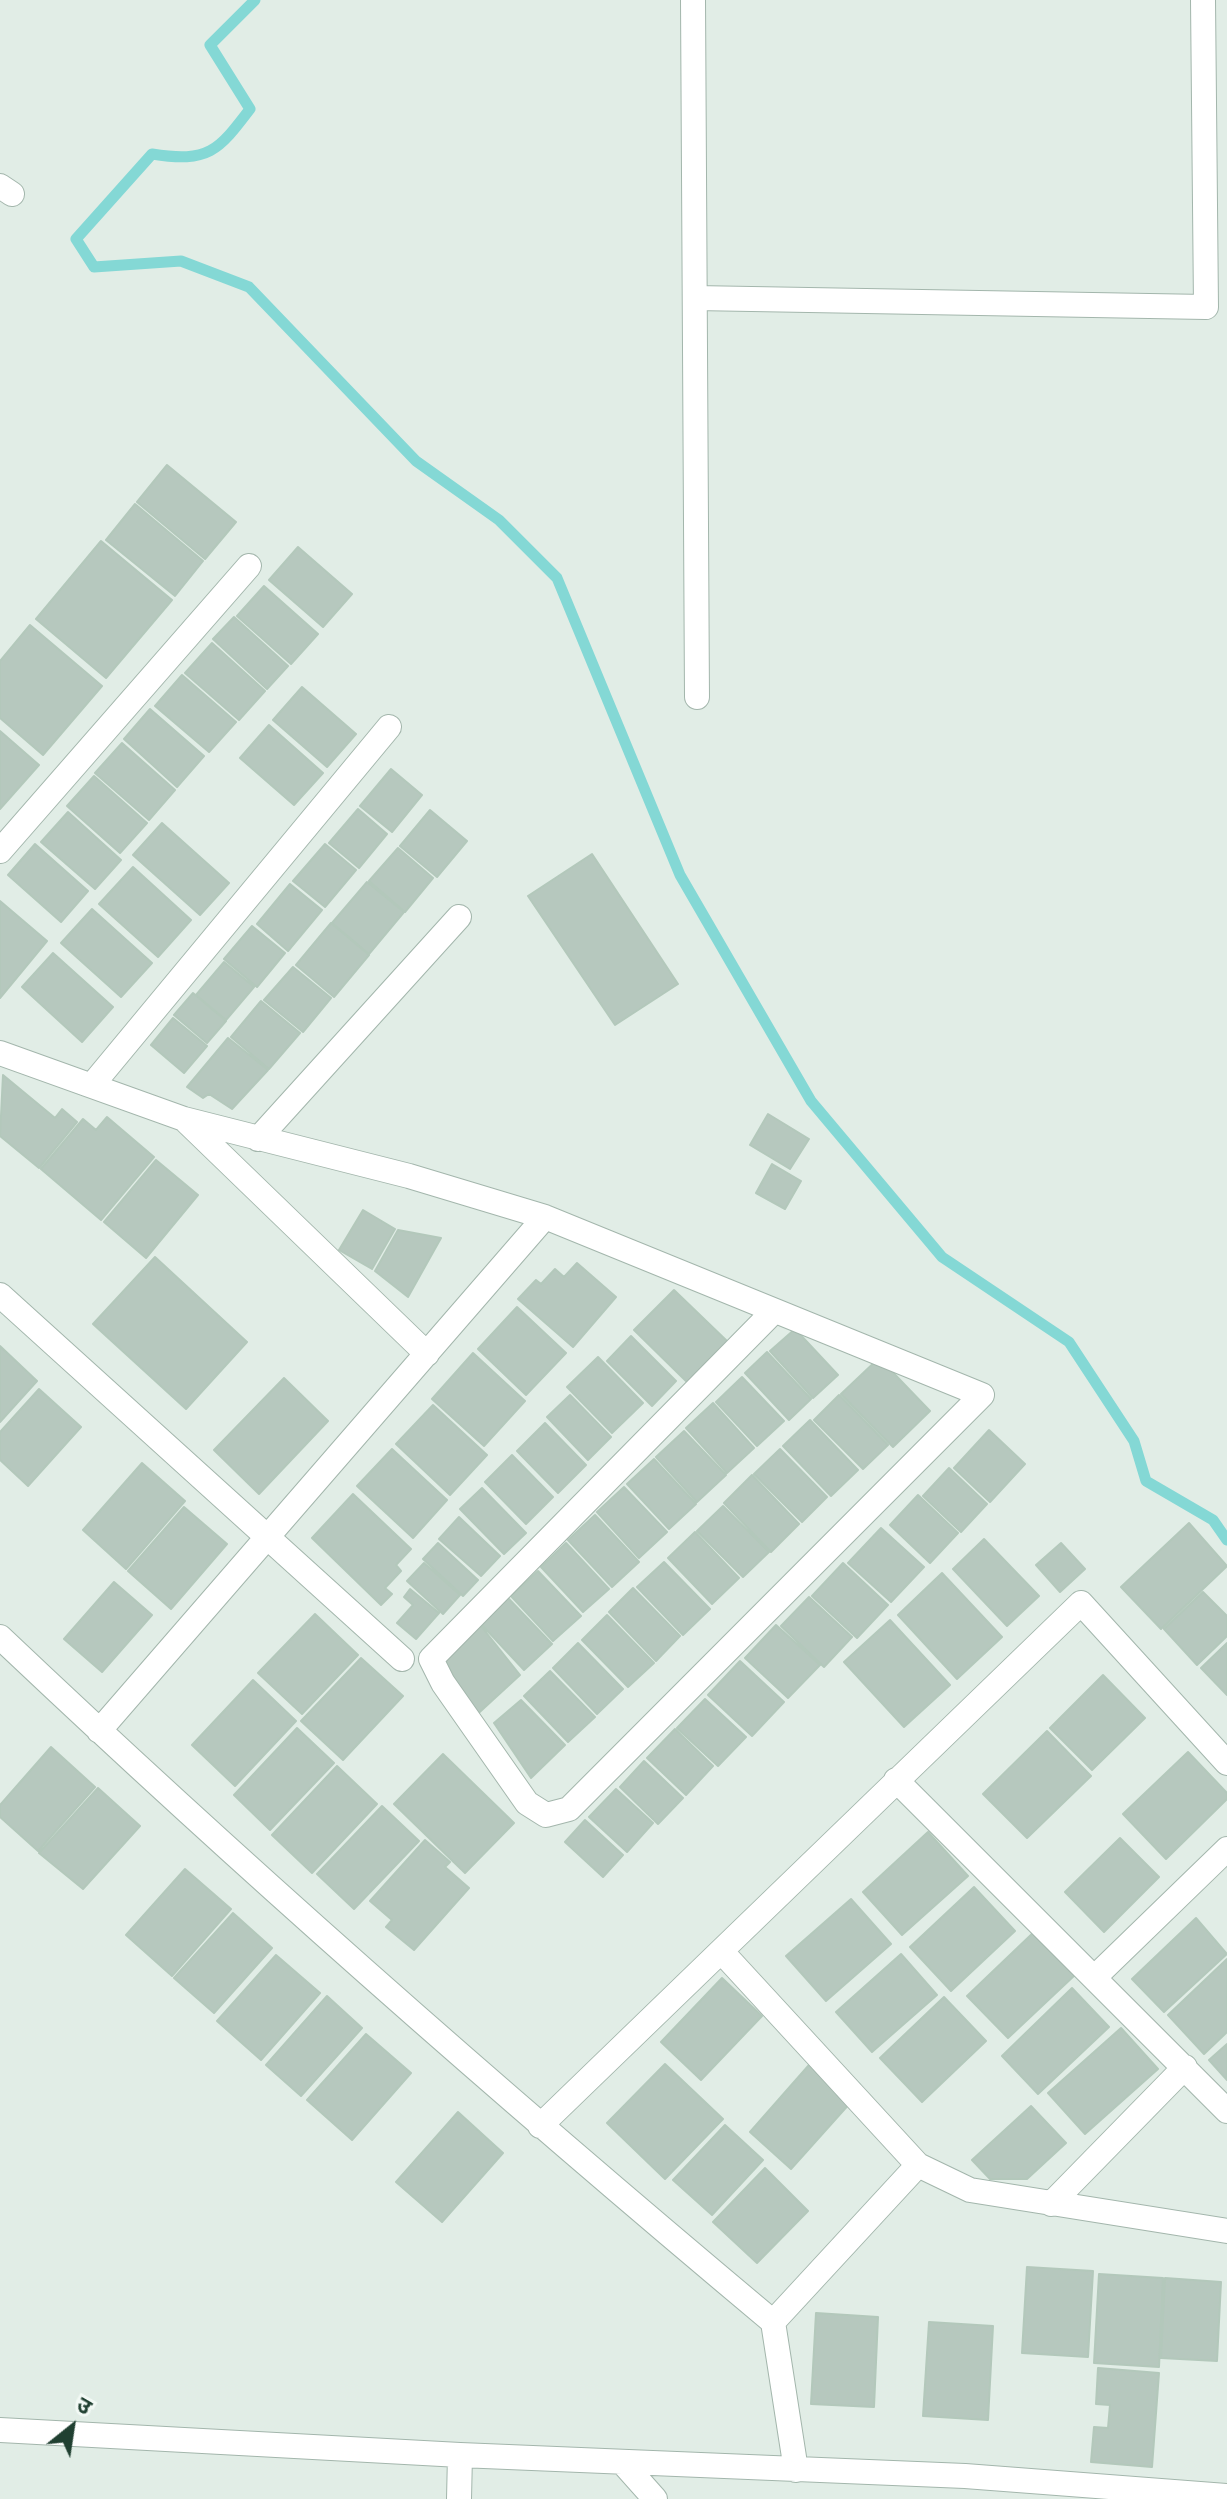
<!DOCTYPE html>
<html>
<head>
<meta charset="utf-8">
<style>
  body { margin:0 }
  #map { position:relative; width:1227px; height:2499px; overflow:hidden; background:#e1ede6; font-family:"DM Sans","Noto Sans Devanagari",sans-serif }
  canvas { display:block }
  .north { position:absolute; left:32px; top:2387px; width:80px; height:80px; -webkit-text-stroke:6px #f2f9f5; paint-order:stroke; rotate:30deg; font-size:22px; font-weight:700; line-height:32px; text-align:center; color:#204031 }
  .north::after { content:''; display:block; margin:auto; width:28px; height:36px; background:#204031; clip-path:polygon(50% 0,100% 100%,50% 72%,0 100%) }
</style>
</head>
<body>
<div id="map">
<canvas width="1227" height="2499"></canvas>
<div class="north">उ</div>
</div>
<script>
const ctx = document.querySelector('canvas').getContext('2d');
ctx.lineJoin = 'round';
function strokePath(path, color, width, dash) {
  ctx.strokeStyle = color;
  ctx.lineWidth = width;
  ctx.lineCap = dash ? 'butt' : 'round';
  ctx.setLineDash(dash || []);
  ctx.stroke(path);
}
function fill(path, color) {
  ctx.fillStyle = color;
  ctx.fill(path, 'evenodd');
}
const stream = new Path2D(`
  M255 0 210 45 250 109C218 151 209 163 152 154L76 239 94 267 181 261 249 287 416 461 499 520 557 578 680 875 811 1101 942 1257 1069 1342 1134 1441 1146 1481 1213 1520 1227 1540`);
const building = new Path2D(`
  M167 465 236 522 205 559 137 502Z
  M135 504 203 561 175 596 106 540Z
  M101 541 172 600 106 678 36 619Z
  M298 547 352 594 323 627 269 580Z
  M264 586 318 634 291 664 237 616Z
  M234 617 288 666 267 689 213 639Z
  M30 625 102 686 43 755 0 718V661Z
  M212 643 265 691 239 720 185 673Z
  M182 675 236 722 209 752 155 706Z
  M302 687 356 734 327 767 273 720Z
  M150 709 204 756 177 787 124 739Z
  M269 725 323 773 294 805 240 758Z
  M0 731 39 765 0 809Z
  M122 743 175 790 149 820 95 773Z
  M391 769 422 795 392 832 360 806Z
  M94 776 147 823 120 853 67 806Z
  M358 809 387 834 359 868 329 843Z
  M430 810 467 841 437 877 400 846Z
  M68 812 121 860 95 889 41 842Z
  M162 823 229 883 200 915 133 855Z
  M35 844 88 891 61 922 8 875Z
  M325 844 356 870 325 907 293 881Z
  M398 848 433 878 405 912 369 881Z
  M592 854 678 984 615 1025 528 896Z
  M133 867 191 920 158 957 99 904Z
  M367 882 404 912 369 954 332 923Z
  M290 884 322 910 288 951 257 924Z
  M0 901 47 941 0 998Z
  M92 909 152 963 121 997 61 943Z
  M331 923 369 955 334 997 296 965Z
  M252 926 285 953 257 987 224 959Z
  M53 953 113 1007 82 1042 22 987Z
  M224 962 254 987 226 1020 196 995Z
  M293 967 331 998 303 1032 264 1000Z
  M193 993 226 1021 207 1043 174 1015Z
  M261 1001 300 1033 269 1069 231 1037Z
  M173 1018 207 1046 184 1073 151 1045Z
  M228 1038 268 1070 232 1109 209 1094 203 1098 187 1087Z
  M3 1075 55 1118 62 1109 77 1122 39 1168 0 1136Z
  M768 1114 809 1139 790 1169 750 1145Z
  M107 1117 154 1157 101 1220 41 1169 83 1119 96 1130Z
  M156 1160 198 1195 146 1258 104 1222Z
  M772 1164 801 1181 785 1209 756 1193Z
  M363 1210 395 1229 372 1269 339 1250Z
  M398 1230 441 1238 408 1297 375 1271Z
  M155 1257 247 1342 186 1409 93 1324Z
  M577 1263 616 1297 573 1347 518 1299 536 1280 541 1284 555 1269 564 1277Z
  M674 1290 728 1342 688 1383 634 1330Z
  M517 1307 566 1353 526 1395 478 1349Z
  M795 1329 838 1375 813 1398 770 1351Z
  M631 1336 676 1381 652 1406 607 1361Z
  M0 1346 37 1381 0 1422Z
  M767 1352 811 1399 789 1420 745 1373Z
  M473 1353 525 1401 484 1446 432 1399Z
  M598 1357 643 1403 612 1433 567 1387Z
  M879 1358 930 1411 893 1447 841 1394Z
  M742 1377 784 1421 757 1446 716 1402Z
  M284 1378 328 1421 259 1494 214 1450Z
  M39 1389 81 1427 28 1486 0 1460V1432Z
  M570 1395 611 1437 588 1460 547 1417Z
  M839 1395 888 1445 863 1469 814 1420Z
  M713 1403 754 1448 727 1473 686 1428Z
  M433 1405 487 1455 450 1495 396 1444Z
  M810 1420 858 1470 831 1496 783 1446Z
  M545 1423 586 1465 558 1493 517 1451Z
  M989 1430 1025 1464 990 1502 954 1468Z
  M684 1431 726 1475 697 1502 656 1457Z
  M392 1449 447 1500 413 1538 357 1486Z
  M780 1449 827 1497 802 1522 754 1474Z
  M512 1455 553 1497 526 1524 485 1482Z
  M654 1459 696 1504 669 1529 627 1484Z
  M142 1463 185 1501 126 1569 83 1530Z
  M949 1468 987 1504 961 1532 923 1496Z
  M752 1475 799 1524 771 1552 724 1503Z
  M624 1487 667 1532 639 1558 597 1512Z
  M482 1488 526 1533 504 1554 460 1509Z
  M353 1494 411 1549 396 1565 401 1571 385 1588 392 1594 381 1605 312 1538Z
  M918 1495 958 1533 930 1563 890 1525Z
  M723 1506 769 1552 743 1577 697 1531Z
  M184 1507 227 1544 171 1609 128 1571Z
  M595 1515 639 1562 612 1587 568 1540Z
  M459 1517 500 1556 481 1576 439 1539Z
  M1189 1523 1227 1566 1161 1629 1121 1587Z
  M881 1528 924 1567 891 1602 848 1563Z
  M695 1532 739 1578 712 1604 668 1558Z
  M984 1539 1039 1596 1007 1626 953 1569Z
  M438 1543 478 1580 463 1596 423 1559Z
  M566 1543 609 1589 583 1612 541 1567Z
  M1061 1543 1085 1569 1060 1592 1036 1565Z
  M664 1562 710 1609 683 1635 637 1587Z
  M424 1563 460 1595 443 1614 407 1581Z
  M843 1563 888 1605 857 1638 812 1596Z
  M538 1571 581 1616 553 1641 511 1596Z
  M942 1573 1002 1637 957 1679 898 1615Z
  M114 1582 152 1615 102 1672 64 1639Z
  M633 1588 680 1636 656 1661 609 1612Z
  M410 1589 439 1613 416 1639 397 1623 413 1605 404 1597Z
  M1203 1592 1227 1616V1636L1197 1665 1164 1629Z
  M809 1597 852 1637 824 1667 781 1626Z
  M508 1598 552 1644 524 1670 481 1624Z
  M315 1614 358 1655 302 1714 258 1673Z
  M607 1615 654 1663 628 1687 582 1640Z
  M890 1620 950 1685 904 1727 844 1662Z
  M477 1621 520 1675 471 1720 438 1658Z
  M776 1625 820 1665 788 1698 745 1658Z
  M578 1643 623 1689 597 1714 553 1668Z
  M1227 1643V1695L1201 1668Z
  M361 1658 403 1696 343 1760 301 1721Z
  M740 1661 784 1702 752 1736 708 1695Z
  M550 1671 595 1717 568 1742 524 1696Z
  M1103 1675 1145 1718 1092 1770 1050 1728Z
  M253 1680 296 1721 235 1786 192 1745Z
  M705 1699 746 1737 718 1766 677 1728Z
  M521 1700 565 1745 531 1778 494 1723Z
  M297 1728 334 1763 270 1830 234 1795Z
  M675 1729 713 1766 686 1795 647 1758Z
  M1047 1731 1091 1776 1027 1838 983 1794Z
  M51 1747 95 1787 38 1851 0 1817V1805Z
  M1188 1752 1227 1793V1799L1166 1859 1123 1814Z
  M443 1754 514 1823 465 1873 394 1804Z
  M644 1761 683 1798 658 1824 620 1787Z
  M337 1766 377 1804 312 1873 272 1835Z
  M98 1788 140 1826 83 1889 39 1853Z
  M616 1789 653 1823 627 1852 589 1817Z
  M382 1806 419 1841 354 1909 317 1874Z
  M585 1820 623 1855 603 1877 565 1842Z
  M928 1832 968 1876 902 1935 863 1892Z
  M1120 1838 1159 1877 1104 1932 1065 1892Z
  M425 1840 450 1862 445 1867 469 1888 414 1950 386 1927 392 1920 370 1901Z
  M185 1869 231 1909 172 1976 126 1935Z
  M974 1887 1015 1931 951 1991 910 1947Z
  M851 1899 891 1944 826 2001 786 1956Z
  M233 1913 272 1948 214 2013 174 1978Z
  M1196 1918 1227 1954 1164 2012 1132 1979Z
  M1035 1931 1076 1974 1008 2038 967 1996Z
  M901 1954 937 1995 872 2052 836 2012Z
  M276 1955 320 1993 261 2060 217 2021Z
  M1227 1959V2032L1204 2054 1168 2015Z
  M722 1978 762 2016 701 2080 661 2042Z
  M1072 1988 1109 2027 1038 2094 1002 2056Z
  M327 1996 362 2028 301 2096 266 2065Z
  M944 1997 986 2041 922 2102 880 2058Z
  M1121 2028 1158 2069 1085 2134 1048 2093Z
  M366 2034 411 2073 352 2140 307 2100Z
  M1227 2044V2080L1209 2060Z
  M665 2064 723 2119 665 2179 607 2123Z
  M809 2065 851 2102 791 2169 750 2132Z
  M1031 2106 1066 2143 1027 2179H990L972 2160Z
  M458 2112 503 2153 442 2222 396 2182Z
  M725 2125 763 2160 712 2215 673 2180Z
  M765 2168 808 2211 757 2263 713 2222Z
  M1027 2267 1093 2271 1088 2357 1022 2353Z
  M1099 2274 1163 2278 1159 2367 1094 2363Z
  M1165 2278 1221 2282 1217 2361 1161 2358Z
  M816 2313 878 2317 874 2407 811 2404Z
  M929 2322 993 2326 988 2420 923 2416Z
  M1098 2368 1159 2373 1152 2467 1091 2462 1094 2427 1108 2428 1110 2405 1096 2404Z`);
const minor = new Path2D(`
  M693 0 697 697
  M0 186 12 194
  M695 298 1206 307 1203 0
  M0 851 249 566
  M0 1053 184 1119 409 1176 545 1217 982 1395 569 1809 546 1815 527 1803 443 1683 431 1659 774 1311
  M93 1084 389 727
  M187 1122 427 1354
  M258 1139 459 917
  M0 1295 402 1659
  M0 1637C250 1874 509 2101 773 2322L796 2470
  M99 1731 545 1217
  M896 1780 1227 2111
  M721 1951 918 2165 970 2190 1227 2231
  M1096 1976 1227 1849
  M540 2126 1081 1603 1227 1763
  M1051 2204 1185 2067
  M773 2322 918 2165
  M0 2430 460 2455 965 2476 1227 2496
  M623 2463 655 2499
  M459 2499 460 2455`);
strokePath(stream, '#84d8d5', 11);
fill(building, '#b6c8be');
strokePath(building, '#b3c8bb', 2);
strokePath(minor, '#a3b6ac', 26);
strokePath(minor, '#fff', 24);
</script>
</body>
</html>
